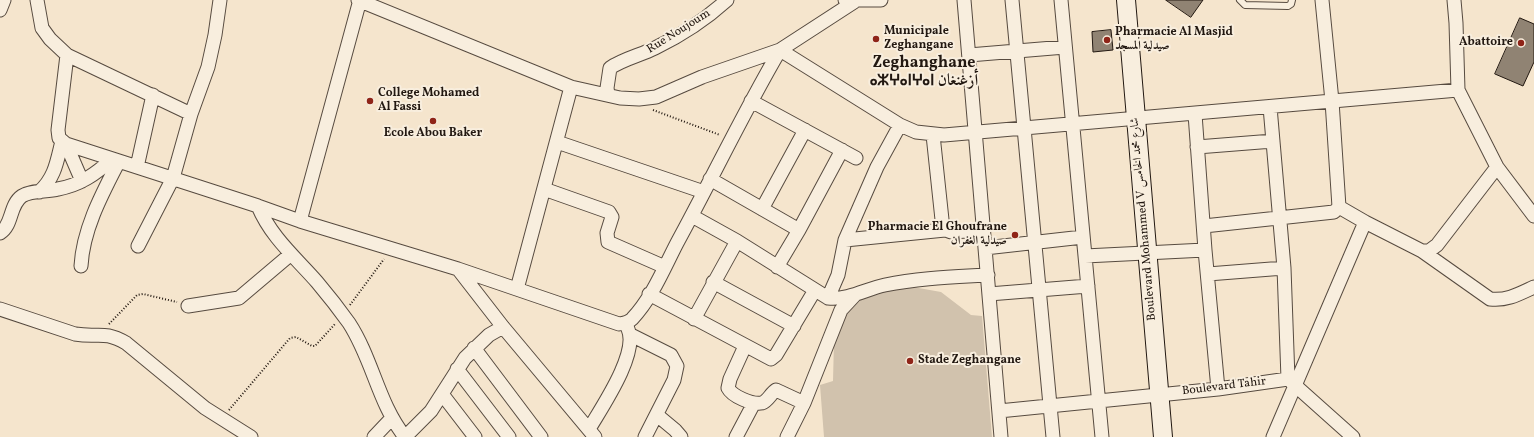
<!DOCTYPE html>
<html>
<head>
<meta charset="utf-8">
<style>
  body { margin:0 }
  canvas { display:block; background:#f5e5cd }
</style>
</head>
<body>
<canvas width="1534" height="437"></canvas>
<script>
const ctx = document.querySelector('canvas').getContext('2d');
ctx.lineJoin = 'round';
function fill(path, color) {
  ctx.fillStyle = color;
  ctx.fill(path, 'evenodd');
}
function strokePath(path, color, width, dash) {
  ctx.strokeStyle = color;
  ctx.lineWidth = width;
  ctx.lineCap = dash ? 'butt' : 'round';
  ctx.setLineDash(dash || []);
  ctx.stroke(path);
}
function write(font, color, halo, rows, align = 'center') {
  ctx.font = font + ' Vollkorn,Amiri,"Noto Sans Tifinagh",serif';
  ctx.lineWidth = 4;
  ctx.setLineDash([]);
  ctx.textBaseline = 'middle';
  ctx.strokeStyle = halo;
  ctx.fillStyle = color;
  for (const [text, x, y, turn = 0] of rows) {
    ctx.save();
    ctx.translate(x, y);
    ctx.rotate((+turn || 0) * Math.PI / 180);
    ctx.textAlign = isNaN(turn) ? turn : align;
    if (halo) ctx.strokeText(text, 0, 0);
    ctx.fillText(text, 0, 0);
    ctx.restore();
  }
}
const green = new Path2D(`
  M913 287 941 292 971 315 982 316 992 437H824L820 385 833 381 834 341 848 311 868 294Z`);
const building = new Path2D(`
  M1166 0H1203L1191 17Z
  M1520 18 1534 24V62L1523 86 1495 74Z
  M1111 30 1113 50 1093 52 1092 32Z`);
const path = new Path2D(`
  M653 110 720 135
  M350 305 384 259
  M109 324 137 295 143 294 177 302
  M229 410 290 338 296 337 312 346H315L335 324`);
const lane = new Path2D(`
  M1240 0 1245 5 1288 6 1291 4 1292 0`);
const street = new Path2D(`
  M37 0 42 28 50 39 67 55 191 114
  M358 0 571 87 620 98 639 99 656 97 702 77 780 50 854 2
  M845 0H881
  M964 0 1001 437
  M1012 0 1053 437
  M1061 0 1102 437
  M1454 0 1456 23 1458 90 1497 167 1534 216
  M0 10 4 0
  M780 50 900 125 916 132 944 135 1458 90
  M67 55 58 130 59 138 66 144 258 206 300 221 458 269 619 324C624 323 628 323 632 319 652 298 664 268 677 243 712 179 743 113 780 50
  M969 55 1065 47
  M608 94 607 88 610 68C623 59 641 55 655 48 680 36 706 19 727 0
  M751 101 856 158
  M1270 107 1284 268 1288 379 1353 437
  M1195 114 1205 250 1218 389
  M933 135 943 229 951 232 984 230
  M557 142 704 192
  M66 144 82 181
  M1197 147 1273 141
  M137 167 153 95
  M710 179 799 230
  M544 189 609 212 612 217 607 233 608 242 665 267
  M39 192C55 178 57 161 62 141
  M258 206C271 237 295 257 317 282 328 295 339 309 349 323 373 360 378 403 405 437
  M1339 207 1365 222
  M762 209 805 130
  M692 216 737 241 828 298C849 300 866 289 885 285 919 278 954 277 988 275
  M300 221 360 0
  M1204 226 1334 212 1339 207 1332 101 1322 0
  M0 233C13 225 9 205 22 196 31 190 47 192 58 189 80 185 96 174 112 159
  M845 240 945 230
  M138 246 173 178 191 114 208 67 215 35 220 0
  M985 248 1083 237
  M1422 251 1490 299C1507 301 1519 294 1534 287
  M1085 256 1205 250
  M81 266C83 229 102 194 119 161
  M777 267 799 230 842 150
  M458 269 503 327 595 437
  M1208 274 1284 268
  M713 282 794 326
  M517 289 571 87
  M649 294 771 359 776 355 815 290
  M989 294 1088 286
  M828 298 838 275 845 240 877 167 900 125
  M188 306 239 298 291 254
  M0 309 75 334C99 338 103 330 126 343L205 408 251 437
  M694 319 737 241
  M631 335 671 355 677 366 674 380 645 437
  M745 346 730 379 728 388C732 396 752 405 762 403 768 401 771 393 776 390L804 403 787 437
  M474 348 541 437
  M457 369 509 437
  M442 394 475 437
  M804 403 841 310 855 295
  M999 411 1218 389 1288 379
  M657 415 675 430 681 437
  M589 429C602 407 639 353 628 329
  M374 437 392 418
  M405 437 431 411 465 358 489 335 503 327
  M736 437 754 403
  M1273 437 1365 222 1422 251H1429L1437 245 1497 167`);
const secondary = new Path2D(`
  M1126 0 1163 437`);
const markers = [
  [876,39,4,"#8f2418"],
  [1107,40,4,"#8f2418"],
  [1521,43,4,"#8f2418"],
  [370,101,4,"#8f2418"],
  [433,121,4,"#8f2418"],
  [1015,235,4,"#8f2418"],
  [910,361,4,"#8f2418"]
];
const streetNames = [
  ["Rue Noujoum",679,32,-32],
  ["Boulevard Mohammed V شارع محمد الخامس",1144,219,-95],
  ["Boulevard Tahir",1224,387,-7]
];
const poiNames = [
  ["Municipale",884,32],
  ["Zeghangane",884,46],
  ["Pharmacie Al Masjid",1115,33],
  ["صيدلية المسجد",1115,47],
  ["Abattoire",1513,43,"right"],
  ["College Mohamed",378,94],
  ["Al Fassi",378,108],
  ["Ecole Abou Baker",433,134,"center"],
  ["Pharmacie El Ghoufrane",1007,228,"right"],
  ["صيدلية الغفران",1007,242,"right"],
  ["Stade Zeghangane",918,361]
];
const districtNames = [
  ["Zeghanghane",924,64],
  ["ⴰⵣⵖⴰⵏⵖⴰⵏ أزغنغان",924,82]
];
fill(green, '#d1c2ad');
fill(building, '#908373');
strokePath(building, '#221811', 1);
strokePath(lane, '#574b40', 8);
strokePath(street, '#574b40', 15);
strokePath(secondary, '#221811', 20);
strokePath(path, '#221811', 2, [1, 2]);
strokePath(lane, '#f8eede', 6);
strokePath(street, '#f8eede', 13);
strokePath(secondary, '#f8eede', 18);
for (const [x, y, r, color] of markers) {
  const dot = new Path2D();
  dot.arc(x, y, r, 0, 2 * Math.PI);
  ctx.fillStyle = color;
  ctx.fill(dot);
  strokePath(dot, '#f8eede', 1.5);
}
write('12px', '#221811', '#f8eede', streetNames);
write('bold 12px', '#221811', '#f8eede', poiNames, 'left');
write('bold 16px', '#221811', '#f8eede', districtNames);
</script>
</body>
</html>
